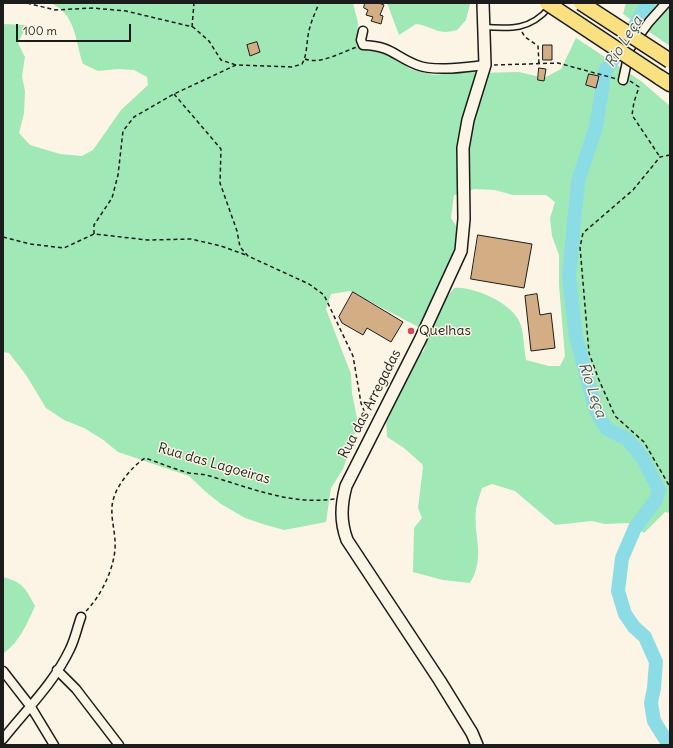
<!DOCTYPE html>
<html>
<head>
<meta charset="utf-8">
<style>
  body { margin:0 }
  #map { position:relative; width:673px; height:748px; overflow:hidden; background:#fcf5e5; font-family:Delius,sans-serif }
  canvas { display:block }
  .frame { position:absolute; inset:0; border:4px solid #1c1c1c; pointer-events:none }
  .scale { position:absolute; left:16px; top:24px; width:115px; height:18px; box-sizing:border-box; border:2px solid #1c1c1c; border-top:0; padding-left:5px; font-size:12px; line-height:14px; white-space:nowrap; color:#1c1c1c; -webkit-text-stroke:3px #fcf5e5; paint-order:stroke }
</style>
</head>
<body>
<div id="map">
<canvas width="673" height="748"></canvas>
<div class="frame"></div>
<div class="scale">100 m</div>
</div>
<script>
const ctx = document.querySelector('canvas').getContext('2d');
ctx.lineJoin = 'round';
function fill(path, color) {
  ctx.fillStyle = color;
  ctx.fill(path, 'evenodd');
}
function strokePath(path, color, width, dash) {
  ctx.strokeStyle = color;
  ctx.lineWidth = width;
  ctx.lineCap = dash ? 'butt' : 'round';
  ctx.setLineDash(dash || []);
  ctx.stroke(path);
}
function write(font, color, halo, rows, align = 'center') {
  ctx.font = font + ' Delius,sans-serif';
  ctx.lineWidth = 3;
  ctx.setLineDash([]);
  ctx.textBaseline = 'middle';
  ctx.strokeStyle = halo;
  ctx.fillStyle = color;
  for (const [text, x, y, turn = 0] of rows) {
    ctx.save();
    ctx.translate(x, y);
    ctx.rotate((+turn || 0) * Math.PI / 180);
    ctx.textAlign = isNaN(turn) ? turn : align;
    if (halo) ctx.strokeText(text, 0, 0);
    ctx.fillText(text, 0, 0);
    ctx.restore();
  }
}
const green = new Path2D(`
  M50 3H353L358 23 357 41 367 48 388 52 410 69 434 75 453 73 464 69 477 73 519 72 544 78 561 69 576 38 641 81 670 106V513L665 512 644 533 628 523 605 524 592 521 555 525 515 491 492 484 482 488C480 495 477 502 476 509 473 536 486 557 470 583L443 580 413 572 414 528 422 518 418 508 423 467 422 464 404 448 387 437 386 418 413 359 424 351 428 332 350 291 331 294 326 309 351 374 352 393 358 423 343 469 331 488 326 522 284 530 266 525 245 518 221 504 206 492 189 476 118 452 102 439 84 428 64 420 46 408 26 375 9 353 3 352V24L27 25 18 43 25 57 22 76 25 91 24 113 19 133 30 145 60 154 82 156 93 150 121 110 148 85 147 77 134 70 118 69 98 71 83 64C75 41 76 13 50 3ZM474 189 495 190 513 195H546L555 202 550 218 552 236 559 255V285L565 356 560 366H549L526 360C524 350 524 332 520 323 513 304 474 286 454 288L447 297 442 288 455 252 457 241 458 229 451 218 454 195H461Z
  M387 3H469L470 4 466 20 457 30C436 36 434 26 416 24L399 35Z
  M626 3H670V46L623 14Z
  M3 577C23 582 25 588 35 606 27 624 20 641 4 653Z`);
const river = new Path2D(`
  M648 3 626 41 605 71 596 127 578 181 569 276 576 337 596 411 607 429 627 439 642 457 659 490 655 501 635 528 622 558 618 591 625 614 634 627 645 637 656 662 654 688 651 703 654 721 669 745`);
const building = new Path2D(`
  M365 3H379L384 5 380 15 383 16 381 24 371 21 373 17 366 15 368 10 364 8Z
  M257 42 260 52 250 56 247 45Z
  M543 45H552V60H543Z
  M539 68 546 69 544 81 538 80Z
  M589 74 599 76 596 88 586 85Z
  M478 235 532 244 524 288 471 279Z
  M353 292 403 322 391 342 367 328 363 335 342 323 339 317Z
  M537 294 540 315 551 313 555 348 531 351 525 296Z`);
const path = new Path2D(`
  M27 3 55 10 93 8 126 11 193 27 209 41 221 60 236 65
  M192 27 194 3
  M522 32 525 37 538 46 539 64
  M305 59C320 65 342 52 357 47
  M494 65 558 63 617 79
  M630 81 639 87 634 102 632 115 660 157
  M174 94 221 149 220 183 237 231 240 247 248 256 309 284 324 295 353 356 361 403 368 421
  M670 155 660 157 633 190 583 233 580 247 589 353 599 380 615 416 644 442 670 487
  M94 234V225L112 198 118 175 123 131 134 117 174 94 236 65 292 67 302 64C308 54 306 39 310 27 312 19 316 11 319 3
  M3 237 30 244 64 248 94 234 148 240 191 239 221 246 246 255
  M86 611C101 596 114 569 115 548 116 534 111 521 112 508 112 490 131 467 145 458 160 463 174 469 189 473 197 474 205 474 213 477 254 489 291 505 335 499`);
const lane = new Path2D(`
  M484 27C511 29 530 30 549 8`);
const street = new Path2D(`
  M363 31 361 40 363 45C392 46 394 56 417 65 435 72 466 67 485 65
  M623 80 630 48 649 22 666 3
  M57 670 76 689 119 745
  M3 671 31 707 54 745
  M3 739C26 710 54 683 70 649 75 639 77 628 81 617`);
const secondary = new Path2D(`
  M477 745 472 733 440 681 347 540C340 521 341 505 346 486L420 340 461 251 464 219 463 148 468 120 485 65 483 3`);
const highway = new Path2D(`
  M659 77 670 84`);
const highwayBridge = new Path2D(`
  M547 3 659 77
  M581 3 670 61`);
const markers = [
  [411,331,4,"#d1495b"]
];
const poiNames = [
  ["Quelhas",419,331]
];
const streetNames = [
  ["Rua das Arregadas",370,404,-63],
  ["Rua das Lagoeiras",214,464,16]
];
const waterNames = [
  ["Rio Leça",624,42,-58],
  ["Rio Leça",592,390,71]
];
fill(green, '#a0e8b5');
strokePath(river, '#8cdce6', 14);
fill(building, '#d3ae85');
strokePath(building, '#1c1c1c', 1);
strokePath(lane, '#1c1c1c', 7);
strokePath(street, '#1c1c1c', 11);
strokePath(secondary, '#1c1c1c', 14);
strokePath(highway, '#1c1c1c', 17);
strokePath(path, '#1c1c1c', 1.5, [4, 3]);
strokePath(lane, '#fcf5e5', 4);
strokePath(street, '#fcf5e5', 8);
strokePath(secondary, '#fcf5e5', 11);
strokePath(highway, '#f9e181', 14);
strokePath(highwayBridge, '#1c1c1c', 17, []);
strokePath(highwayBridge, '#f9e181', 14);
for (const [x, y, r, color] of markers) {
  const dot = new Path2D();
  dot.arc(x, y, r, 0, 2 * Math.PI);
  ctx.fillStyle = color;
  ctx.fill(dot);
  strokePath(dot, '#fcf5e5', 1.5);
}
write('14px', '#1c1c1c', '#fcf5e5', poiNames, 'left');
write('14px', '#1c1c1c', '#fcf5e5', streetNames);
write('italic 15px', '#3e5659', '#fcf5e5', waterNames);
</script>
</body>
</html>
